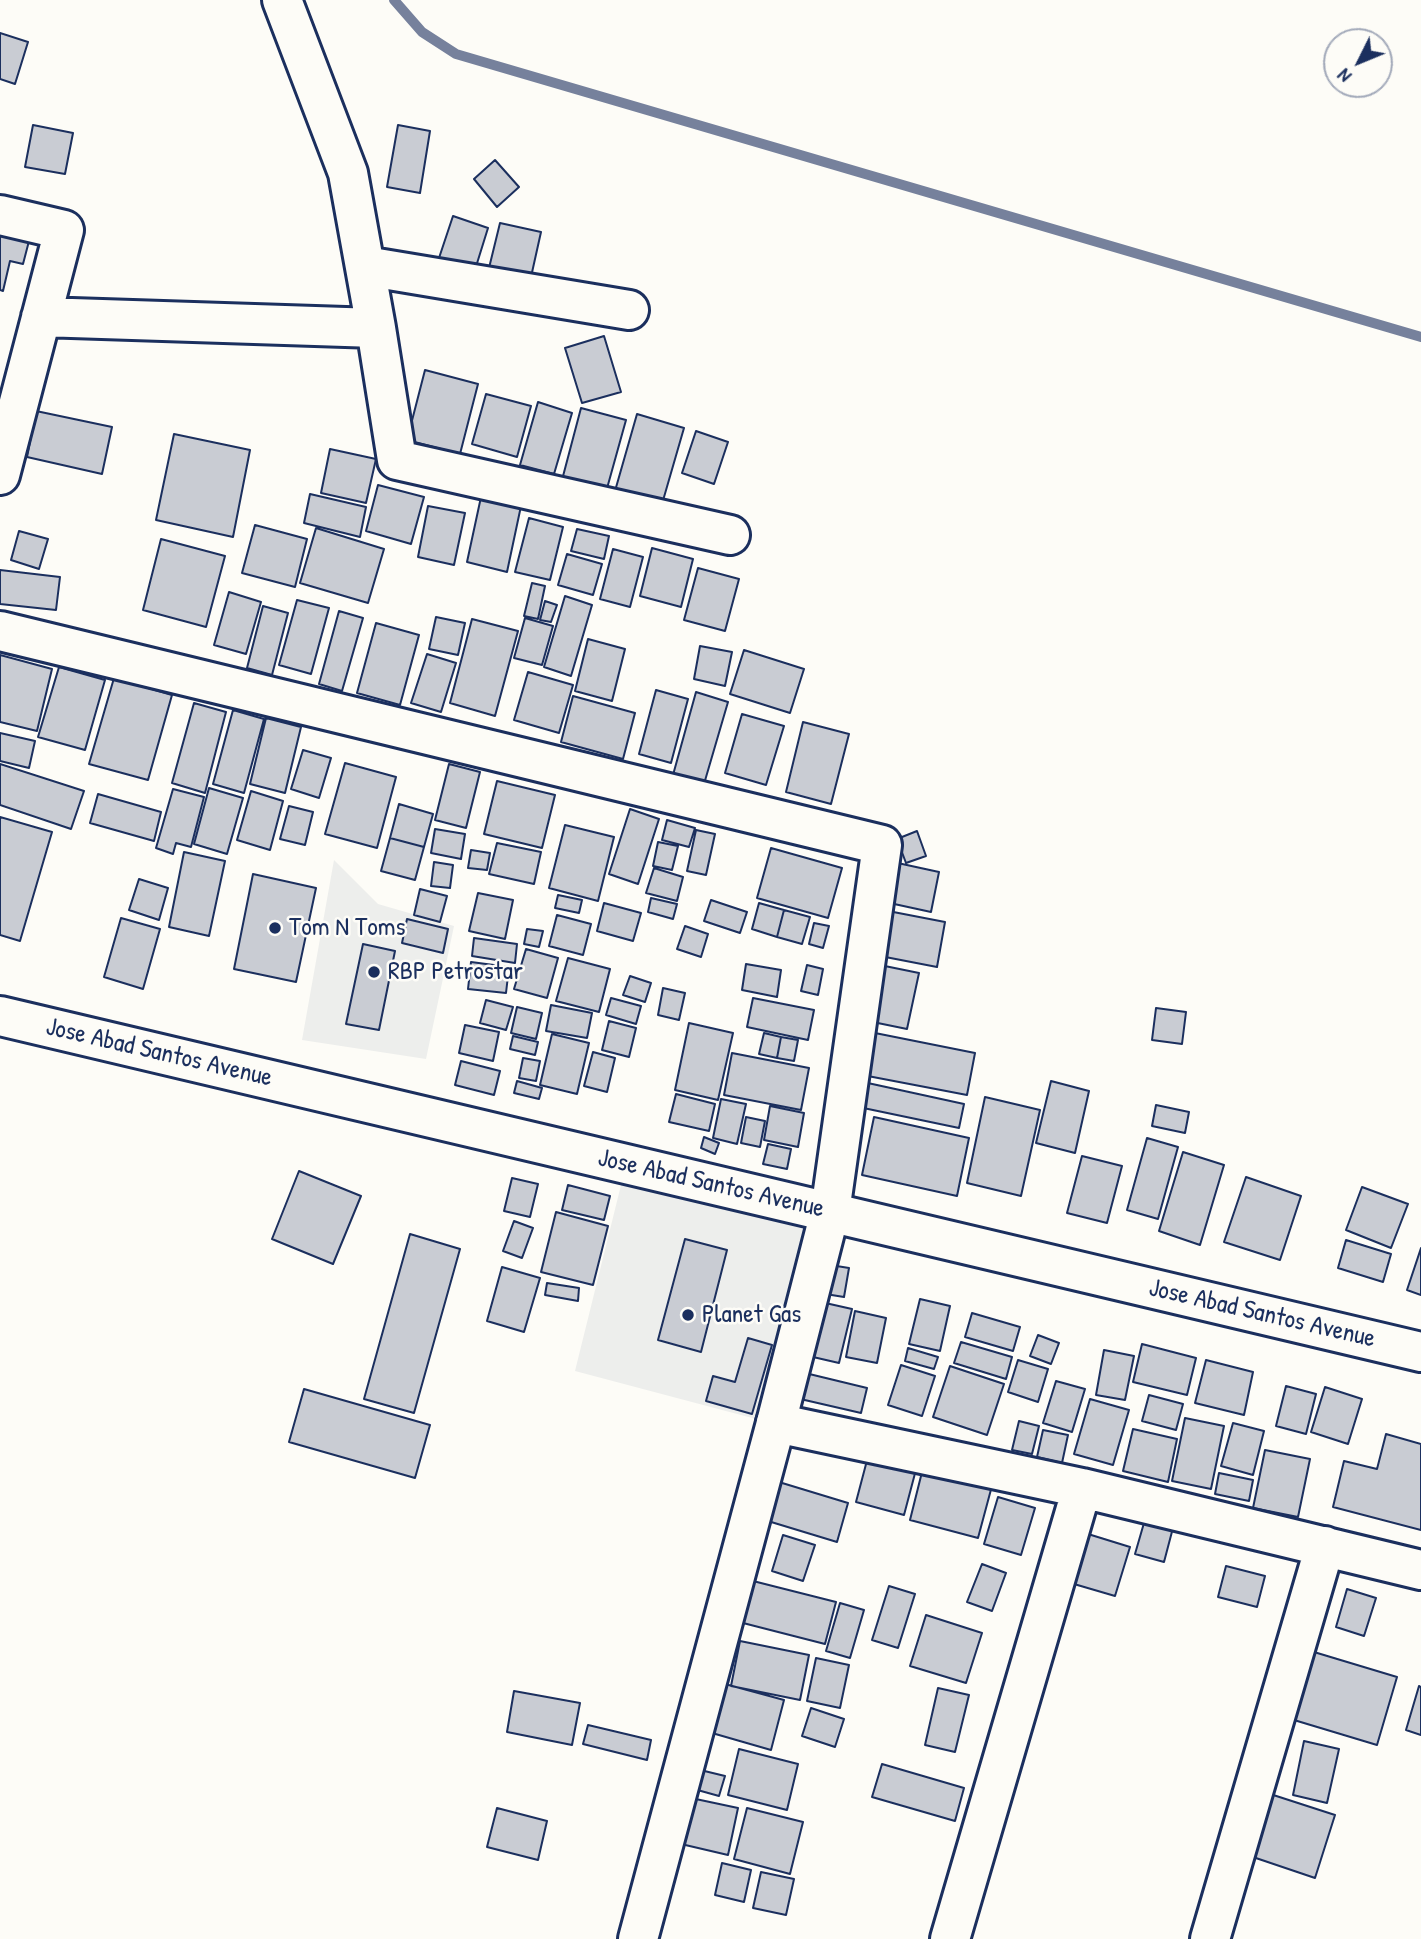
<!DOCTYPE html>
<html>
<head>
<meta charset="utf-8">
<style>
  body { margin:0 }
  #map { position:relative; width:1421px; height:1939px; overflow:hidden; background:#fdfcf7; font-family:"Patrick Hand",sans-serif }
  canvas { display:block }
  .north { position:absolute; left:1323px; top:28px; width:70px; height:70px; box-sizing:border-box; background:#fdfcf7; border:2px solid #a3aaba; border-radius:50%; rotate:227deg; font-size:19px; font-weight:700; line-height:28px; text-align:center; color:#1b2f5e }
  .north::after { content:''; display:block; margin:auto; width:24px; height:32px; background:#1b2f5e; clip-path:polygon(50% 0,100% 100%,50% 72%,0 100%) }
</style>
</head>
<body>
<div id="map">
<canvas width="1421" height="1939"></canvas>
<div class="north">N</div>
</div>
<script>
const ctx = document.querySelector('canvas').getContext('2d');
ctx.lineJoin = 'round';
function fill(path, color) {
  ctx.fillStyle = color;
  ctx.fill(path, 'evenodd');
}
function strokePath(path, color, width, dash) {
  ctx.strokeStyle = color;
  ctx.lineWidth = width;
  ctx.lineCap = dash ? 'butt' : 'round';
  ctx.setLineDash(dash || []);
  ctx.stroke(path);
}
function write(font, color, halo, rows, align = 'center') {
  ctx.font = font + ' "Patrick Hand",sans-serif';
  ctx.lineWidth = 5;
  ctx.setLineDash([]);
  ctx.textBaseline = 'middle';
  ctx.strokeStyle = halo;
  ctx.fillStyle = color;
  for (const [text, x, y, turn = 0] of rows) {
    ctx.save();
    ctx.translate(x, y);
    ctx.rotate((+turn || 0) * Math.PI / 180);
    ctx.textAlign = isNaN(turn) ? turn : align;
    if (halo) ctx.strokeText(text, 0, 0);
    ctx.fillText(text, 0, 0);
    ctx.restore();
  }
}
const built = new Path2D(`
  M334 860 378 904 454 926 426 1059 302 1040Z
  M622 1181 804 1229 756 1419 575 1371Z`);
const stream = new Path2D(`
  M394 0 422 32 456 54 1421 337`);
const building = new Path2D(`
  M0 33 28 42 15 84 0 79Z
  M33 125 73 133 65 174 25 167Z
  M398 125 430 131 420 193 387 187Z
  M495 160 519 187 497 207 474 179Z
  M453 216 488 228 474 273 438 261Z
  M500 223 541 232 531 277 489 268Z
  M0 234 29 241 23 264 10 261 3 291 0 290Z
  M604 336 621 392 582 403 565 348Z
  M425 370 478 384 460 454 407 440Z
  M486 394 531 406 517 457 472 444Z
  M538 402 572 413 554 474 520 465Z
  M581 408 626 420 606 492 562 480Z
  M36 411 112 427 102 474 27 457Z
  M637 414 684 428 662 504 615 491Z
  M696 431 728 442 714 484 682 473Z
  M174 434 250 450 233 537 156 520Z
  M330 449 376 459 366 503 321 493Z
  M378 485 424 497 411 544 366 531Z
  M310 494 366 507 360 537 304 523Z
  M481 497 521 506 507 572 467 562Z
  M428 506 465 513 454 565 418 557Z
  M529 518 563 527 550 580 515 572Z
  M255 525 307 539 295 587 242 573Z
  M316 528 384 549 368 603 300 583Z
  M577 529 609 536 604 559 571 551Z
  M19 531 48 539 39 569 11 560Z
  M161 539 225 556 206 627 143 610Z
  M652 548 693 559 681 607 640 596Z
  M613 549 643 557 630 607 600 599Z
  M567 554 602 564 593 595 558 585Z
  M698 568 739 579 725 631 684 620Z
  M0 570 60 577 56 610 0 604Z
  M532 583 545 586 538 619 524 616Z
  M229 592 261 602 246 654 214 645Z
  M565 596 592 605 571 676 544 667Z
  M297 600 329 608 311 674 279 665Z
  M545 601 557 605 551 622 540 620Z
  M263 606 288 613 272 675 247 668Z
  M339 611 363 618 342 691 319 684Z
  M436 617 465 623 458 655 429 649Z
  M525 618 553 626 542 665 514 658Z
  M472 619 518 631 495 716 450 703Z
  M376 623 419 635 400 705 357 693Z
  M588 639 625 649 612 701 575 691Z
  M700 646 732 652 725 686 694 679Z
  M744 650 804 669 790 713 730 694Z
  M427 654 456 663 441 712 411 703Z
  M0 655 52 669 37 731 0 722Z
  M59 667 105 680 85 750 38 737Z
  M528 672 573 685 559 733 514 720Z
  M114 678 172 695 148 780 89 764Z
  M656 690 688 699 671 763 639 754Z
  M696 692 728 702 704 784 673 775Z
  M573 696 635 713 623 759 561 742Z
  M194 703 226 712 205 793 172 783Z
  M233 710 264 719 244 793 213 784Z
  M742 714 784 726 766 785 725 773Z
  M266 718 301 727 285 793 250 784Z
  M803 722 849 734 831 804 786 792Z
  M0 733 35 741 29 768 0 761Z
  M303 750 331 758 319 798 291 789Z
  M345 763 396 777 377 848 325 834Z
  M0 764 84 791 71 829 0 805Z
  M449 764 480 772 466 828 435 820Z
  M497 781 555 795 542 848 484 834Z
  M209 788 243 798 227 854 194 844Z
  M173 789 204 797 191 847 176 843 173 854 156 848Z
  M251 791 283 801 270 850 237 840Z
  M98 794 161 812 154 841 90 823Z
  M399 804 433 814 424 847 390 838Z
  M289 806 313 812 305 845 280 839Z
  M630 809 659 819 638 884 609 874Z
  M0 817 52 832 20 941 0 935Z
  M667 820 695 828 689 847 662 840Z
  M565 825 614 837 598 901 549 888Z
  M435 829 465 834 461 859 431 853Z
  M696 830 715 834 706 875 687 871Z
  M917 831 926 856 906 863 897 839Z
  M390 838 424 847 415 880 381 871Z
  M658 842 678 846 672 870 653 866Z
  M497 843 541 852 534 884 489 874Z
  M771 848 842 868 828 918 757 898Z
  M471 850 490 853 487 870 468 868Z
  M184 852 225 861 209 936 169 927Z
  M434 862 453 865 450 888 431 886Z
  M893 862 939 872 931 912 885 902Z
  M654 868 683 877 677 901 646 893Z
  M253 874 316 888 296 982 234 969Z
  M139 879 168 888 159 920 129 910Z
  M420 889 447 896 440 922 414 915Z
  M478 893 513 900 505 939 469 931Z
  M558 895 582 900 579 913 555 908Z
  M651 898 677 904 673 919 648 912Z
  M711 900 747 912 740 933 704 921Z
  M604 903 641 913 633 941 597 931Z
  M759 903 784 910 777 937 752 929Z
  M784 910 810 917 802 944 777 937Z
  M883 910 945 922 937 967 875 955Z
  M557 915 591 924 583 955 549 946Z
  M121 918 160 929 143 989 104 977Z
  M407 919 448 929 443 953 402 943Z
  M814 923 829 926 823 948 809 944Z
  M685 926 708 934 701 957 677 949Z
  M527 929 543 931 539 947 524 944Z
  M474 938 517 944 515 963 472 956Z
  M363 944 395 951 379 1030 346 1024Z
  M526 949 558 958 547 998 514 989Z
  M568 958 610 969 599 1012 556 1001Z
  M471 962 509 967 506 993 468 989Z
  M746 964 781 970 777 997 742 990Z
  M875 964 919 973 907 1029 863 1020Z
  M807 965 823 969 818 995 801 991Z
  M630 976 651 983 645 1002 623 995Z
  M663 988 685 993 679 1020 658 1015Z
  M611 998 641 1006 636 1024 606 1015Z
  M753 998 814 1010 808 1040 747 1027Z
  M486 1000 513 1007 506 1030 480 1023Z
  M551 1005 592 1013 587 1038 546 1031Z
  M517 1007 542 1013 536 1039 511 1033Z
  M1156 1008 1186 1012 1182 1044 1152 1040Z
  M609 1021 636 1028 629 1057 602 1050Z
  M689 1023 733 1033 718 1100 675 1090Z
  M465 1025 499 1032 493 1061 459 1053Z
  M860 1030 975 1053 967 1095 852 1073Z
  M764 1033 781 1037 777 1058 759 1054Z
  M552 1034 589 1043 577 1094 540 1085Z
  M513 1036 538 1042 535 1055 510 1049Z
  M781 1037 798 1040 794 1061 777 1058Z
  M593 1052 615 1058 607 1092 584 1086Z
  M732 1053 809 1068 801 1110 724 1095Z
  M523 1058 540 1061 536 1081 519 1078Z
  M461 1061 500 1071 494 1095 455 1085Z
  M854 1080 964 1104 959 1128 849 1105Z
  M517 1081 542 1088 539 1099 514 1093Z
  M1051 1081 1089 1091 1075 1153 1036 1143Z
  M676 1094 715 1104 709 1131 669 1122Z
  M985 1097 1040 1110 1021 1196 967 1183Z
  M721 1099 746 1104 737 1144 713 1138Z
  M1156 1105 1189 1112 1185 1133 1152 1126Z
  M770 1106 804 1113 798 1147 764 1140Z
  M746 1117 765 1121 760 1147 741 1143Z
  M874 1117 969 1138 957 1196 862 1175Z
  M704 1137 719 1143 715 1154 701 1148Z
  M1147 1138 1178 1147 1158 1219 1127 1210Z
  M768 1144 791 1149 787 1169 763 1164Z
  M1183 1152 1224 1165 1200 1245 1159 1231Z
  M1082 1156 1122 1166 1107 1223 1067 1213Z
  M299 1171 361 1196 333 1264 272 1239Z
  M1246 1177 1301 1196 1280 1260 1224 1242Z
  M512 1178 538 1184 530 1217 504 1211Z
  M568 1185 610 1196 604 1220 562 1210Z
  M1362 1187 1408 1204 1391 1248 1346 1230Z
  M556 1212 608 1226 593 1285 541 1272Z
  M514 1221 533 1228 522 1258 503 1251Z
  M410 1234 460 1249 414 1413 364 1399Z
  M685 1239 727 1250 701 1352 658 1340Z
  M1346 1240 1391 1254 1383 1282 1338 1268Z
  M1421 1248V1295L1407 1290Z
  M818 1263 849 1268 844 1297 813 1292Z
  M502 1267 540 1278 524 1332 487 1321Z
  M547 1283 579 1288 578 1301 545 1295Z
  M920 1299 950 1306 940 1351 909 1344Z
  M812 1300 852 1309 839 1363 800 1354Z
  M855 1311 886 1318 877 1363 846 1357Z
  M972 1313 1020 1327 1013 1351 965 1337Z
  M1038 1335 1059 1343 1051 1364 1030 1356Z
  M748 1338 772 1345 752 1414 706 1401 713 1376 735 1382Z
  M961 1342 1012 1357 1006 1379 954 1363Z
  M1142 1344 1196 1358 1187 1395 1133 1382Z
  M908 1348 938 1357 934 1369 905 1361Z
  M1104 1350 1134 1356 1125 1400 1096 1395Z
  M1018 1360 1048 1369 1038 1402 1008 1392Z
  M1206 1360 1253 1372 1244 1415 1195 1403Z
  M901 1365 935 1376 922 1416 888 1405Z
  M950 1366 1004 1384 987 1435 933 1417Z
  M801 1372 867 1388 861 1413 796 1398Z
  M1056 1381 1085 1389 1072 1432 1043 1423Z
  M1286 1386 1316 1394 1306 1434 1276 1426Z
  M1325 1387 1362 1399 1348 1444 1311 1432Z
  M304 1389 430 1425 415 1478 289 1442Z
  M1149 1395 1183 1404 1176 1430 1142 1421Z
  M1090 1399 1129 1410 1113 1465 1074 1454Z
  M1185 1418 1224 1426 1211 1489 1172 1481Z
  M1019 1421 1039 1426 1032 1454 1012 1450Z
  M1233 1423 1264 1431 1253 1475 1221 1466Z
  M1133 1429 1177 1439 1168 1482 1123 1471Z
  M1043 1430 1068 1435 1062 1463 1037 1457Z
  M1386 1434 1421 1444V1530L1333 1507 1344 1461 1377 1469Z
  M870 1449 918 1462 904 1515 856 1502Z
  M1265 1450 1310 1459 1298 1517 1253 1508Z
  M924 1464 993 1482 978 1538 910 1520Z
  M1219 1473 1253 1480 1249 1501 1215 1494Z
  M769 1479 848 1503 837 1542 758 1518Z
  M998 1497 1035 1508 1021 1555 984 1544Z
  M1146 1516 1174 1524 1164 1562 1135 1554Z
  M1088 1534 1130 1547 1115 1596 1074 1584Z
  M783 1535 815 1545 803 1581 772 1571Z
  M982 1564 1006 1573 992 1611 967 1602Z
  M1226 1566 1265 1576 1257 1607 1218 1597Z
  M753 1581 836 1602 825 1644 743 1623Z
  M889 1586 915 1594 898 1648 872 1640Z
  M1347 1589 1376 1598 1364 1636 1336 1627Z
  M840 1603 864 1610 850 1658 826 1651Z
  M926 1615 982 1633 966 1683 910 1666Z
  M740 1641 809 1655 800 1700 731 1686Z
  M1304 1649 1397 1677 1377 1745 1284 1717Z
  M816 1658 849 1665 840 1708 807 1701Z
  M725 1684 784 1700 771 1750 712 1733Z
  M1419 1686 1421 1687V1735L1406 1730Z
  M938 1688 969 1695 955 1752 925 1745Z
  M514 1691 580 1703 572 1745 507 1732Z
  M811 1708 844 1719 835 1747 802 1736Z
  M588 1725 651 1740 647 1760 583 1744Z
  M1304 1741 1339 1749 1327 1803 1293 1795Z
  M739 1749 798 1764 787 1810 728 1795Z
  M882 1764 964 1788 955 1821 872 1797Z
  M688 1767 725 1776 719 1796 683 1786Z
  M1264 1792 1335 1815 1315 1878 1244 1854Z
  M691 1798 738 1808 728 1855 681 1844Z
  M497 1808 547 1821 538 1860 487 1847Z
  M747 1808 803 1822 790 1874 734 1859Z
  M722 1863 751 1870 744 1902 715 1895Z
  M761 1872 794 1879 786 1915 753 1908Z`);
const street = new Path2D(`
  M0 215 64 230 0 475
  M365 266 629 310
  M41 317 376 328 348 173 282 0
  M376 328 397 460 730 535
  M0 631 882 845 830 1212
  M776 1423 1082 1488 1421 1570
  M950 1939 1082 1488
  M1210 1939 1325 1546`);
const secondary = new Path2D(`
  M638 1939 776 1423 830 1212`);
const highway = new Path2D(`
  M0 1016 1421 1352`);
const markers = [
  [275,928,7,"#1b2f5e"],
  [374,972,7,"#1b2f5e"],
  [688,1315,7,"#1b2f5e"]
];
const poiNames = [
  ["Tom N Toms",289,928],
  ["RBP Petrostar",388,972],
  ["Planet Gas",702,1315]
];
const streetNames = [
  ["Jose Abad Santos Avenue",159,1053,13],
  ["Jose Abad Santos Avenue",711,1184,13],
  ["Jose Abad Santos Avenue",1262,1314,13]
];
fill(built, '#edeeec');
strokePath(stream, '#76819c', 10);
fill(building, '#c9ccd3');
strokePath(building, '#1b2f5e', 2);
strokePath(street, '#1b2f5e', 44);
strokePath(secondary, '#1b2f5e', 44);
strokePath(highway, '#1b2f5e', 44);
strokePath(street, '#fdfcf7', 38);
strokePath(secondary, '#fdfcf7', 38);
strokePath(highway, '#fdfcf7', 38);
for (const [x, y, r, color] of markers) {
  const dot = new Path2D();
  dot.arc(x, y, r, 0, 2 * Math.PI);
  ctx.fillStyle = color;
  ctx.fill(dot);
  strokePath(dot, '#fdfcf7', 2.5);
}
write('26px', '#1b2f5e', '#fdfcf7', poiNames, 'left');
write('26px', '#1b2f5e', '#fdfcf7', streetNames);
</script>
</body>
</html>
